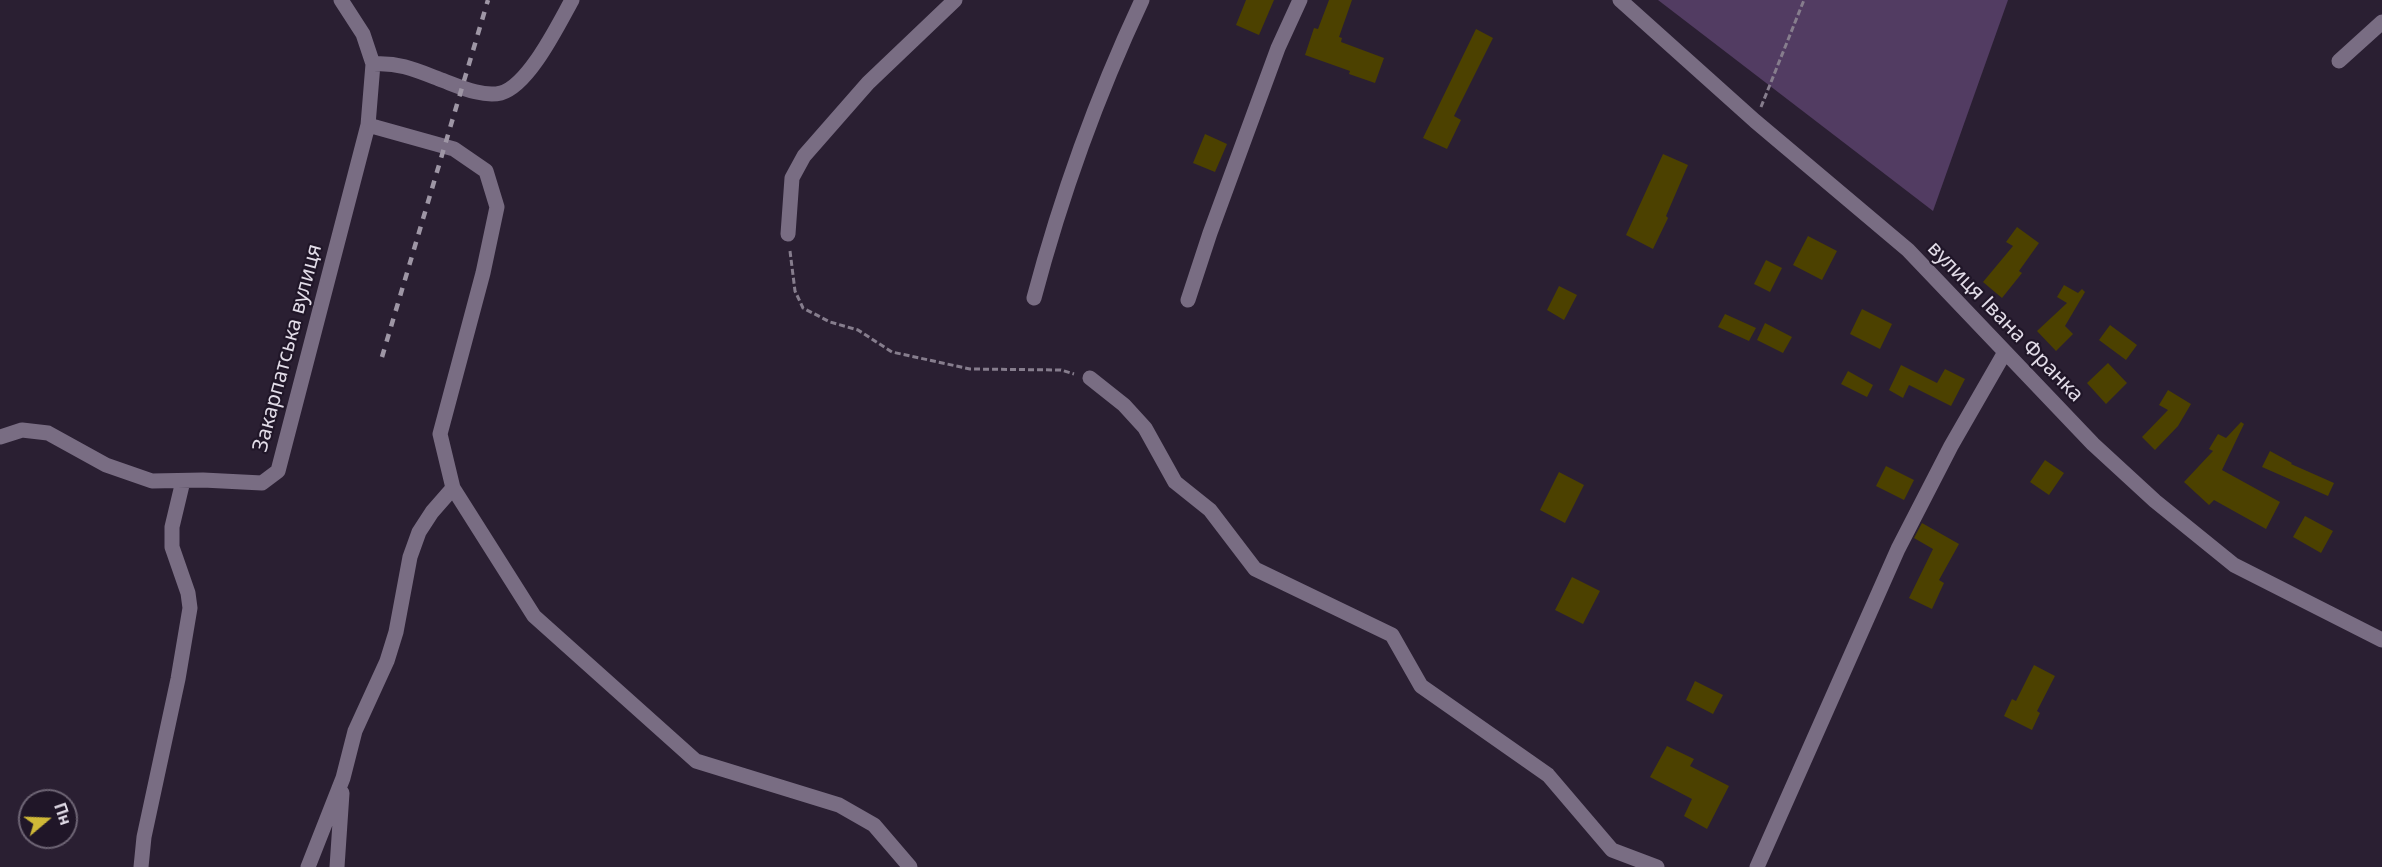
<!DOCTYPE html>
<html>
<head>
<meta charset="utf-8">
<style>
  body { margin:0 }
  #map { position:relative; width:2382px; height:867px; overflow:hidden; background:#2a1f32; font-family:"Noto Sans",sans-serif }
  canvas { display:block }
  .north { position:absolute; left:18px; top:789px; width:60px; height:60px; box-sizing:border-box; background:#201628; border:2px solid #6e6575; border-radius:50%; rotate:71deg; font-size:16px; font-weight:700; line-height:24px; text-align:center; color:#e2dce8 }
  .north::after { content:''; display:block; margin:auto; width:21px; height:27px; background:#cfb837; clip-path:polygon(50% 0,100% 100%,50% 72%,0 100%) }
</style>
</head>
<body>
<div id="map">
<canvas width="2382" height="867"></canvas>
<div class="north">Пн</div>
</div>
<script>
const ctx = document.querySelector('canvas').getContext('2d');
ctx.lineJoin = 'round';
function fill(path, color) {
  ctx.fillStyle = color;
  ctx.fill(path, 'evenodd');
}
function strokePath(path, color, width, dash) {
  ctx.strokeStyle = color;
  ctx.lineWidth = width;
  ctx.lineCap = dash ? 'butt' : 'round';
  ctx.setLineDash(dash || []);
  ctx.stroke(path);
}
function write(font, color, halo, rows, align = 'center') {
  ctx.font = font + ' "Noto Sans",sans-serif';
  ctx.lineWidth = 4.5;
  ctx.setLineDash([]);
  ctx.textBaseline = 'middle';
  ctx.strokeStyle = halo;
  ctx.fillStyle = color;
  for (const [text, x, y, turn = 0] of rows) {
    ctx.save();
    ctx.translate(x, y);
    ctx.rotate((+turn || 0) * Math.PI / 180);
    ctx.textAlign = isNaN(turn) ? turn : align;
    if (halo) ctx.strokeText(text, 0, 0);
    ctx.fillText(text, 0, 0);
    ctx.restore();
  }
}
const green = new Path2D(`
  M1658 0H2008L1933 211Z`);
const building = new Path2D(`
  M1246 0H1274L1259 35 1236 25Z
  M1329 0H1352L1339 37 1342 38 1341 42 1384 58 1375 83 1349 74 1350 71 1305 55 1314 28 1318 29Z
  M1476 29 1493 38 1454 116 1461 120 1447 149 1423 138Z
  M1205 134 1227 144 1215 172 1193 163Z
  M1663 154 1688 165 1666 216 1668 218 1653 249 1626 235Z
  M2017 227 2039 243 2019 271 2022 273 2002 298 1983 282 2013 246 2006 242Z
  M1808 236 1837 251 1822 280 1793 265Z
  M1766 260 1782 268 1770 292 1754 284Z
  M2064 285 2078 293 2082 289 2085 292 2065 326 2073 334 2056 351 2037 331 2067 303 2057 297Z
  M1559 286 1577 295 1564 320 1547 310Z
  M1862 309 1892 324 1880 349 1850 334Z
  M1725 314 1756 328 1749 341 1718 327Z
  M1765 323 1792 337 1783 353 1757 340Z
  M2110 325 2137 345 2126 360 2099 340Z
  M2108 363 2127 383 2106 404 2087 383Z
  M1901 365 1937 383 1945 369 1965 379 1951 406 1909 385 1903 398 1889 390Z
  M1848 371 1873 385 1867 397 1841 384Z
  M2168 390 2191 404 2178 426 2155 450 2142 437 2168 410 2159 405Z
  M2241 422 2244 424 2222 470 2280 502 2266 529 2214 500 2209 505 2184 482 2213 451 2209 449 2218 434 2226 438Z
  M2270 451 2292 463 2291 464 2334 483 2328 496 2262 467Z
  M2045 460 2064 473 2049 495 2030 482Z
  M1886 466 1914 480 1904 500 1876 486Z
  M1559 472 1584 485 1565 523 1540 510Z
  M2305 516 2333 531 2321 553 2293 537Z
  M1922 523 1959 544 1939 580 1944 583 1932 609 1909 598 1933 549 1914 538Z
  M1572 577 1600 591 1583 624 1555 610Z
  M2034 665 2055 676 2037 711 2040 713 2032 730 2004 716 2012 699 2016 701Z
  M1695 681 1723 695 1713 714 1686 700Z
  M1667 746 1694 759 1690 766 1729 786 1707 829 1684 816 1692 799 1650 777Z`);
const path = new Path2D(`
  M1761 107 1804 0
  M790 251 795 291 803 308 830 322 858 330 892 352 970 369 1061 370 1074 374`);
const minor = new Path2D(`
  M1620 0 1755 121 1908 250 2093 444 2155 501 2234 565 2382 640
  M2339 61 2382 22
  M373 64C398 62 416 70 439 79 456 85 482 98 501 93 529 85 558 25 572 0
  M368 125 454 149 486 171 497 207 483 273 440 434 453 488 534 616 696 761 839 805 874 825 910 867
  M788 234 792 178 804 156 868 83 955 0
  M1034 298C1061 196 1097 96 1142 0
  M1188 300 1210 233 1278 48 1300 0
  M1090 378 1124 405 1145 428 1175 482 1210 510 1255 569 1392 635 1421 686 1548 775 1612 850 1657 867
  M0 437 22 430 48 433 106 465 152 481 203 480 262 483 278 471 368 125 373 64 363 34 341 0
  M141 867 144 837 178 679 190 608 188 593 172 547V527L183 481
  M308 867 343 778 355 731 387 661 396 632 410 557 419 532 432 512 453 488
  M337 867 342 793
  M1757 867 1898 549 1951 446 2005 352`);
const rail = new Path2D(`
  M382 357 488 0`);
const streetNames = [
  ["вулиця Івана Франка",2005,322,46],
  ["Закарпатська вулиця",288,348,-75]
];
fill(green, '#523c62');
fill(building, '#4c4100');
strokePath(path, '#867d8d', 3, [6, 3]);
strokePath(minor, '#796d83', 15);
strokePath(rail, '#9e96a5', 4.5, [8, 8]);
write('21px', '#e2dce8', '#201628', streetNames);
</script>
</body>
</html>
